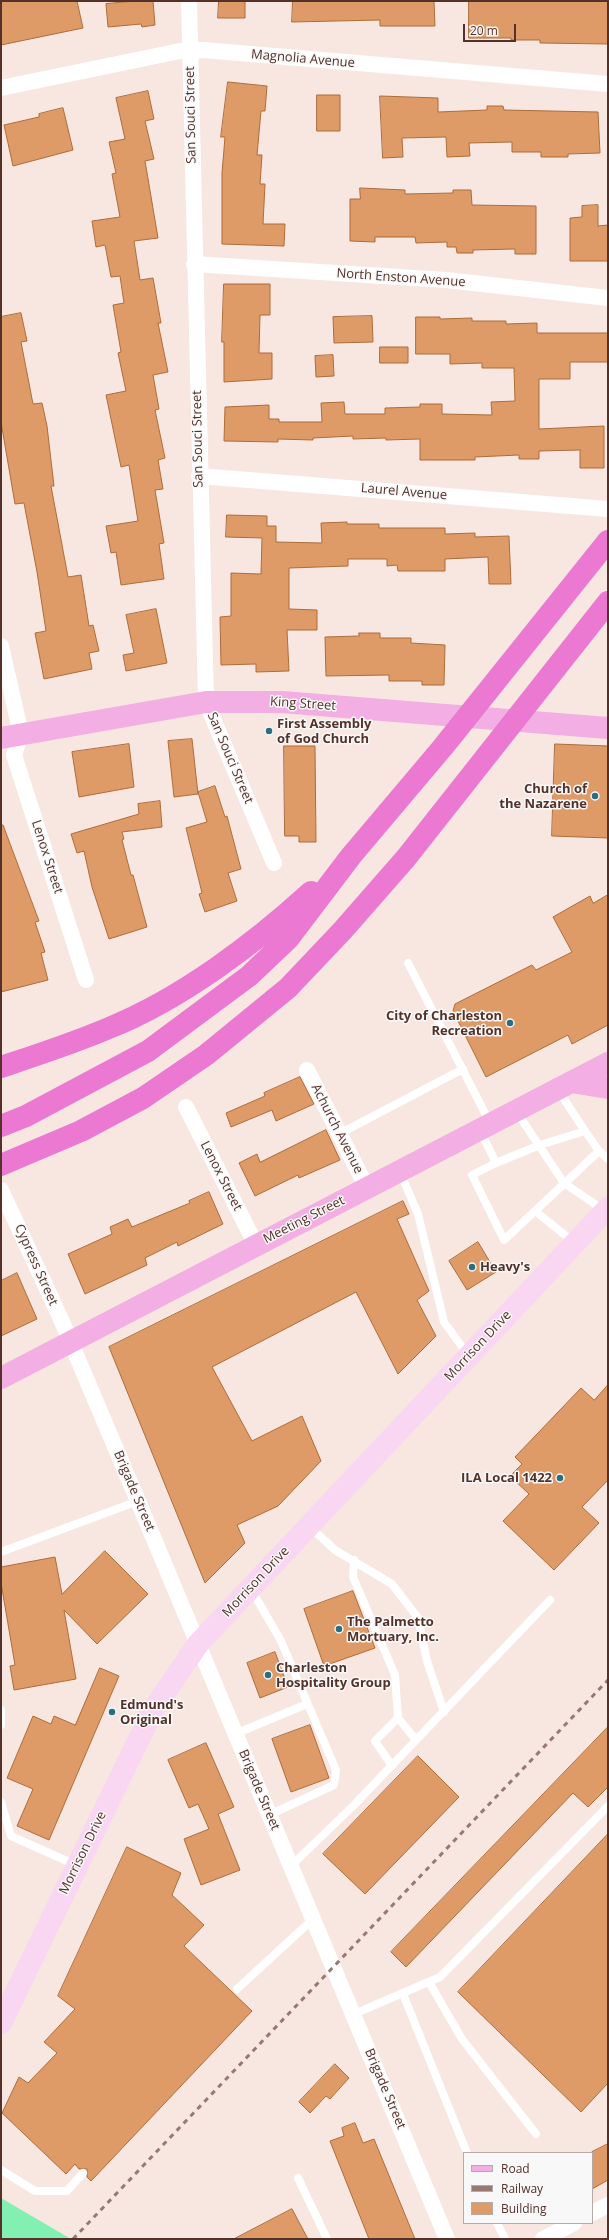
<!DOCTYPE html>
<html>
<head>
<meta charset="utf-8">
<style>
  body { margin:0 }
  #map { position:relative; width:609px; height:2240px; overflow:hidden; background:#f8e6e1; font-family:"Open Sans",sans-serif }
  canvas { display:block }
  .frame { position:absolute; inset:0; border:2px solid #553229; pointer-events:none }
  .legend { position:absolute; left:463px; top:2152px; width:130px; height:72px; box-sizing:border-box; background:#f8f8f8; border:1px solid #b7a9a5; margin:0; padding:5px 7px; list-style:none; font-size:12px; color:#553229 }
  .legend li { display:flex; align-items:center; gap:8px; height:20px }
  .legend b { width:20px; border:1px solid #b7a9a5 }
  .scale { position:absolute; left:463px; top:24px; width:53px; height:18px; box-sizing:border-box; border:2px solid #553229; border-top:0; padding-left:5px; font-size:12px; line-height:14px; white-space:nowrap; color:#553229; -webkit-text-stroke:3px #f8f8f8; paint-order:stroke }
</style>
</head>
<body>
<div id="map">
<canvas width="609" height="2240"></canvas>
<div class="frame"></div>
<ul class="legend">
<li><b style="height:5px;background:#f3aee3"></b>Road</li>
<li><b style="height:5px;background:#967a72"></b>Railway</li>
<li><b style="height:11px;background:#de9a67"></b>Building</li>
</ul>
<div class="scale">20 m</div>
</div>
<script>
const ctx = document.querySelector('canvas').getContext('2d');
ctx.lineJoin = 'round';
function fill(path, color) {
  ctx.fillStyle = color;
  ctx.fill(path, 'evenodd');
}
function strokePath(path, color, width, dash) {
  ctx.strokeStyle = color;
  ctx.lineWidth = width;
  ctx.lineCap = dash ? 'butt' : 'round';
  ctx.setLineDash(dash || []);
  ctx.stroke(path);
}
function write(font, color, halo, rows, align = 'center') {
  ctx.font = font + ' "Open Sans",sans-serif';
  ctx.lineWidth = 3;
  ctx.setLineDash([]);
  ctx.textBaseline = 'middle';
  ctx.strokeStyle = halo;
  ctx.fillStyle = color;
  for (const [text, x, y, turn = 0] of rows) {
    ctx.save();
    ctx.translate(x, y);
    ctx.rotate((+turn || 0) * Math.PI / 180);
    ctx.textAlign = isNaN(turn) ? turn : align;
    if (halo) ctx.strokeText(text, 0, 0);
    ctx.fillText(text, 0, 0);
    ctx.restore();
  }
}
const green = new Path2D(`
  M1 2198 71 2239H1Z`);
const building = new Path2D(`
  M1 1H77L83 28 1 45Z
  M135 1H153L155 25 142 27 141 24 108 27 106 4Z
  M219 1H245V18H218Z
  M293 1H434L435 26H380V20L292 22Z
  M469 1H608V44L540 43V40H511V38H469Z
  M228 82 267 86 265 111H261L257 155H262L260 184H265L263 224H285L284 246 222 244V173L225 137H221Z
  M148 91 154 119 145 121 154 159 145 161 158 238 134 241 140 280 153 278 161 323H158L168 372 153 375 159 409 155 410 165 458 158 460 163 489 155 490 164 543 159 544 164 579 121 585 116 552 111 553 106 526 138 521 129 465 121 467 106 395 126 391 118 353 121 352 113 305 124 303 120 276 111 277 105 245 96 247 92 221 120 217 112 174 116 173 109 142 125 139 116 98Z
  M317 95H340V131H317Z
  M380 96 438 98V112L487 110V106H503L504 110 598 112 600 153 568 154V157H541V152H512V142L469 143 470 156 447 157 446 137 402 138 403 157 383 158Z
  M63 108 73 150 13 166 4 125 39 117V114Z
  M360 188 405 190V194L453 193V190H471L472 205 536 206V254H515V249L473 250V253H457L456 247H447V242L416 243 415 237H375V242L350 241V199H360Z
  M598 205V226L608 225V261H570V218L582 217V206Z
  M224 284H270V315H260L259 353H272V379L224 382V342H222Z
  M21 313 27 341 21 342 33 404 42 403 47 426 54 486H51L68 577 81 575 89 626 93 625 99 651 89 653 92 669 44 679 35 633 46 631 37 572 24 503 15 504 1 422V317Z
  M372 316 373 342 334 343 333 317Z
  M416 317H440V319L472 318V321H506V324L537 323V333H608V362H570V379H539V429L604 426V468H580V450L539 451V459H519V455L475 457V460H420V439L386 440V438L353 439V436L313 438V440L278 439V442L224 441 225 407 269 405V419H279V422H322L321 403 344 402 345 414H385V408L420 407V404H442V414L492 415 491 402 515 401 514 368H482V363L450 364V354H416Z
  M380 347H408V363H380Z
  M333 355 334 376 316 377 315 356Z
  M227 515 267 516V526H276V542L322 543 321 523 347 522V524H379V528H445V534L475 533V537L509 536 511 584H489L488 557 445 559V571H398L397 565 387 566V559H348V566L289 568V609L317 610V630H287L289 671 256 672V664L221 665 220 617 231 616V573L261 574 262 538 226 537Z
  M156 609 167 663 126 671 123 655 134 653 126 615Z
  M359 633H380V638H411V643L445 645 444 685H422V681H389V675L326 676 325 637 359 636Z
  M192 739 198 794 174 797 168 741Z
  M129 744 134 787 79 797 72 752Z
  M555 744 608 746V838L552 836Z
  M284 746H315L316 842H299V836H285Z
  M215 786 225 817 227 816 241 869 228 873 237 901 205 912 199 894 202 893 186 828 207 822 198 792Z
  M160 801 162 827 122 832 124 839 122 840 131 875H133L147 927 109 939 92 887 84 851 77 853 71 834 139 814 138 804Z
  M1 825H3L39 921 35 922 45 952 41 953 48 980 1 992Z
  M608 895V1025L572 1044 568 1035 486 1077 453 1011 455 1004 532 965 536 970 572 952 553 917 590 896 593 903Z
  M300 1077 314 1104 276 1121 272 1110 231 1127 226 1113 265 1096 264 1093Z
  M326 1130 340 1160 299 1178 298 1175 255 1196 239 1163 257 1154 260 1162Z
  M209 1192 223 1224 178 1246 177 1242 145 1258 147 1265 85 1294 68 1254 112 1234 110 1227 128 1219 132 1227 190 1203 189 1201Z
  M403 1201 409 1214 397 1219 429 1291 417 1300 436 1336 398 1374 356 1292 212 1367 252 1441 302 1416 321 1461 278 1506 237 1525 245 1543 205 1583 109 1347Z
  M478 1242 496 1272 467 1290 449 1261Z
  M17 1273 37 1319 1 1336V1281Z
  M608 1385V1480L582 1507 599 1523 554 1570 503 1521 529 1494 510 1476 522 1464 515 1457 581 1388 594 1400Z
  M105 1551 148 1594 97 1644 64 1610 76 1679 14 1690 10 1666 15 1665 1 1583V1567L55 1557 62 1594Z
  M353 1591 375 1648 324 1666 304 1609Z
  M275 1652 288 1687 260 1698 247 1663Z
  M100 1668 119 1676 49 1840 17 1826 33 1789 7 1778 33 1716 51 1724 54 1716 75 1725Z
  M310 1725 329 1778 291 1792 272 1739Z
  M608 1727V1787L588 1807 573 1793 406 1967 391 1952Z
  M206 1743 234 1807 218 1814 240 1870 201 1885 184 1839 209 1829 198 1804 189 1808 168 1760Z
  M418 1756 459 1797 365 1894 323 1854Z
  M608 1834V2083L581 2112 458 1992Z
  M127 1847 181 1873 172 1895 204 1925 184 1946 252 2011 91 2181 87 2177V2169H79L75 2164 66 2174 2 2113 19 2077 28 2083 57 2053 44 2042 75 2009 58 1996Z
  M335 2064 349 2078 330 2099 326 2096 310 2113 299 2102Z
  M355 2123 363 2143 374 2139 415 2239H369L330 2141 344 2136 342 2128Z
  M608 2144V2180L592 2189V2152Z
  M292 2209 308 2239H234Z`);
const lane = new Path2D(`
  M408 963 490 1123
  M558 1090 585 1131
  M516 1111 564 1183 605 1211
  M480 1130 496 1163 472 1175 504 1240 599 1151 585 1131 540 1145 496 1163
  M339 1134 463 1069
  M599 1151 608 1159
  M400 1172 418 1214 444 1322 468 1355
  M535 1211 575 1243
  M309 1526 335 1550 392 1584 418 1618 427 1661 444 1712
  M1 1552 138 1501
  M354 1560 353 1577 395 1675 398 1718
  M251 1589 281 1641 336 1770 334 1785 269 1815
  M1 1710V1725
  M235 1734 307 1704
  M392 1766 375 1741 398 1718 416 1740
  M1 1802 11 1836 76 1865
  M290 1867 354 1805 550 1600
  M429 1982 462 2039 536 2134
  M237 1989 312 1920
  M403 1994 467 2153
  M354 2014 440 1977 608 1806
  M1 2170 35 2191H67L83 2173
  M298 2178 327 2239
  M497 2223 505 2239`);
const street = new Path2D(`
  M189 1 206 702 274 863
  M1 88 180 51 203 50 608 84
  M194 264 446 280 608 298
  M199 476 608 509
  M1 646 21 734 14 755 86 980
  M307 1070 367 1188
  M186 1107 256 1245
  M1 1190 60 1317 138 1501 447 2239
  M592 2213 608 2205
  M543 2239 574 2223`);
const secondary = new Path2D(`
  M1 2023 153 1710 198 1644 608 1208`);
const primary = new Path2D(`
  M1 738 206 702H282L608 728
  M571 1082 608 1088
  M1 1378 608 1063`);
const highway = new Path2D(`
  M1 1067C37 1055 74 1043 109 1028 181 999 254 944 311 892
  M1 1126 26 1116 148 1051 249 976 288 939 351 856 443 747 608 541
  M1 1165 81 1131 143 1098 206 1055 288 988 343 930 406 858 608 602`);
const rail = new Path2D(`
  M73 2239 608 1680`);
const markers = [
  [269,731,4,"#2a6e7f"],
  [595,796,4,"#2a6e7f"],
  [510,1023,4,"#2a6e7f"],
  [472,1267,4,"#2a6e7f"],
  [560,1478,4,"#2a6e7f"],
  [339,1629,4,"#2a6e7f"],
  [268,1675,4,"#2a6e7f"],
  [112,1712,4,"#2a6e7f"]
];
const streetNames = [
  ["Magnolia Avenue",303,59,5],
  ["San Souci Street",191,115,-91],
  ["North Enston Avenue",401,278,4],
  ["San Souci Street",198,439,-91],
  ["Laurel Avenue",404,492,5],
  ["King Street",303,704,4],
  ["San Souci Street",230,758,67],
  ["Lenox Street",47,857,72],
  ["Achurch Avenue",337,1129,63],
  ["Lenox Street",221,1176,63],
  ["Meeting Street",304,1220,-27],
  ["Cypress Street",36,1265,66],
  ["Morrison Drive",478,1346,-47],
  ["Brigade Street",134,1491,67],
  ["Morrison Drive",256,1582,-47],
  ["Brigade Street",259,1790,67],
  ["Morrison Drive",83,1853,-64],
  ["Brigade Street",385,2089,67]
];
const poiNames = [
  ["First Assembly",277,724],
  ["of God Church",277,739],
  ["Church of",587,789,"right"],
  ["the Nazarene",587,804,"right"],
  ["City of Charleston",502,1016,"right"],
  ["Recreation",502,1031,"right"],
  ["Heavy's",480,1267],
  ["ILA Local 1422",552,1478,"right"],
  ["The Palmetto",347,1622],
  ["Mortuary, Inc.",347,1637],
  ["Charleston",276,1668],
  ["Hospitality Group",276,1683],
  ["Edmund's",120,1705],
  ["Original",120,1720]
];
fill(green, '#82f0b0');
fill(building, '#de9a67');
strokePath(building, '#ad6d3a', 1);
strokePath(lane, '#fff', 8);
strokePath(street, '#fff', 16);
strokePath(secondary, '#f9d6f1', 22);
strokePath(primary, '#f3aee3', 22);
strokePath(highway, '#eb78d1', 22);
strokePath(rail, '#967a72', 3, [5, 5]);
for (const [x, y, r, color] of markers) {
  const dot = new Path2D();
  dot.arc(x, y, r, 0, 2 * Math.PI);
  ctx.fillStyle = color;
  ctx.fill(dot);
  strokePath(dot, '#f8f8f8', 1.5);
}
write('13px', '#553229', '#f8f8f8', streetNames);
write('bold 13px', '#553229', '#f8f8f8', poiNames, 'left');
</script>
</body>
</html>
